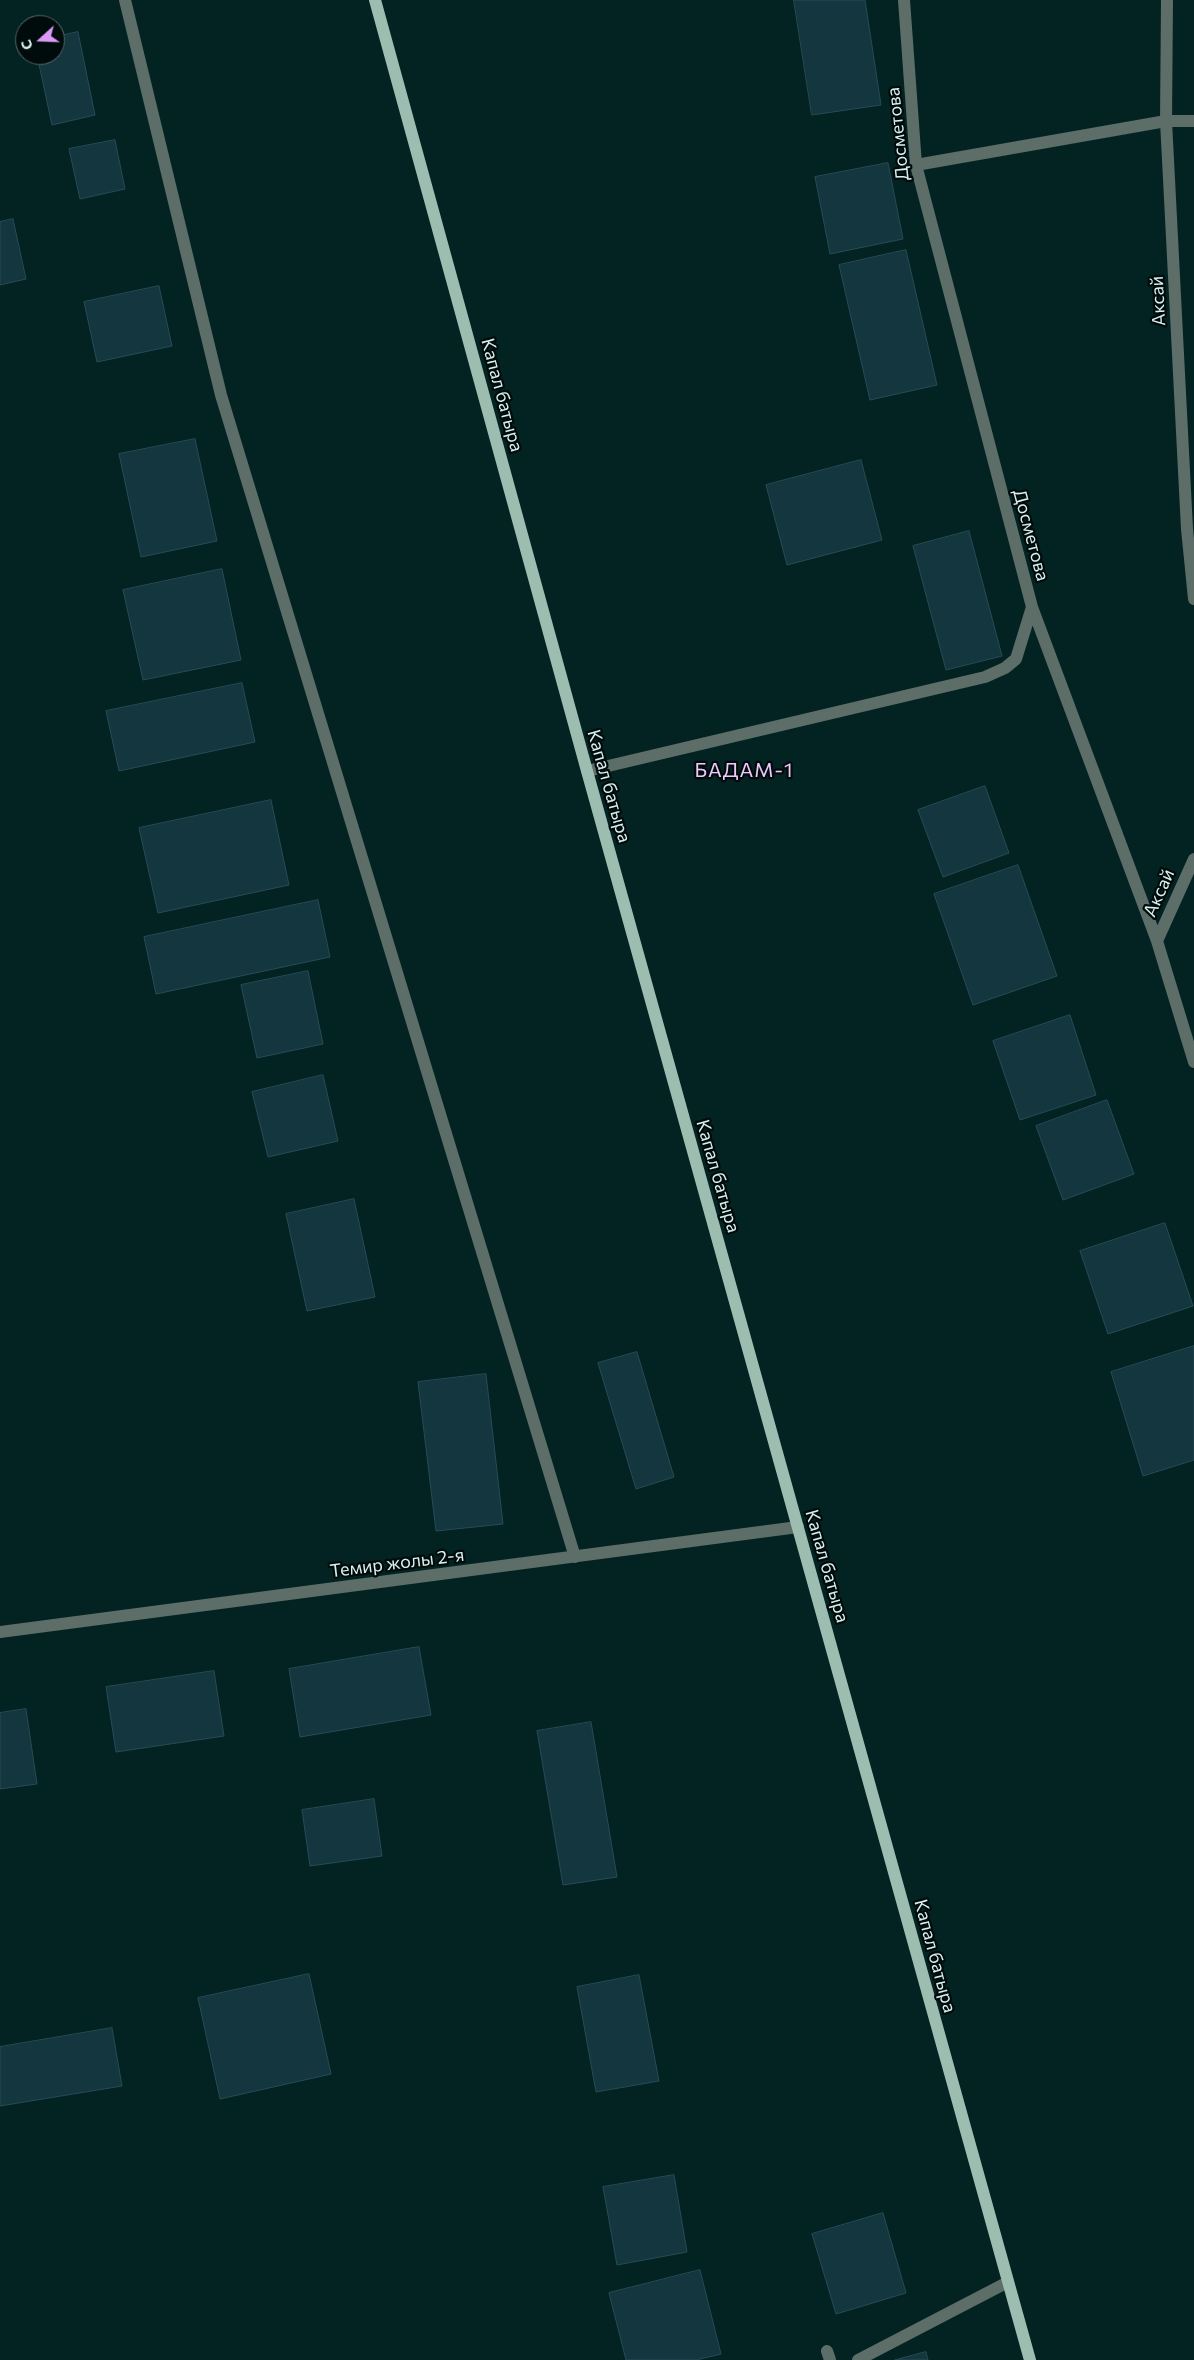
<!DOCTYPE html>
<html>
<head>
<meta charset="utf-8">
<style>
  body { margin:0 }
  #map { position:relative; width:1194px; height:2360px; overflow:hidden; background:#032323; font-family:Commissioner,sans-serif }
  canvas { display:block }
  .north { position:absolute; left:15px; top:15px; width:50px; height:50px; box-sizing:border-box; background:#000b0b; border:1px solid #576766; border-radius:50%; rotate:250deg; font-size:14px; font-weight:700; line-height:20px; text-align:center; color:#daf0ef }
  .north::after { content:''; display:block; margin:auto; width:18px; height:22px; background:#da9af6; clip-path:polygon(50% 0,100% 100%,50% 72%,0 100%) }
</style>
</head>
<body>
<div id="map">
<canvas width="1194" height="2360"></canvas>
<div class="north">С</div>
</div>
<script>
const ctx = document.querySelector('canvas').getContext('2d');
ctx.lineJoin = 'round';
function fill(path, color) {
  ctx.fillStyle = color;
  ctx.fill(path, 'evenodd');
}
function strokePath(path, color, width, dash) {
  ctx.strokeStyle = color;
  ctx.lineWidth = width;
  ctx.lineCap = dash ? 'butt' : 'round';
  ctx.setLineDash(dash || []);
  ctx.stroke(path);
}
function write(font, color, halo, rows, align = 'center') {
  ctx.font = font + ' Commissioner,sans-serif';
  ctx.lineWidth = 4.5;
  ctx.setLineDash([]);
  ctx.textBaseline = 'middle';
  ctx.strokeStyle = halo;
  ctx.fillStyle = color;
  for (const [text, x, y, turn = 0] of rows) {
    ctx.save();
    ctx.translate(x, y);
    ctx.rotate((+turn || 0) * Math.PI / 180);
    ctx.textAlign = isNaN(turn) ? turn : align;
    if (halo) ctx.strokeText(text, 0, 0);
    ctx.fillText(text, 0, 0);
    ctx.restore();
  }
}
const building = new Path2D(`
  M794 0H865L881 105 812 115Z
  M78 32 95 115 52 125 37 55H55V37Z
  M115 140 125 189 80 199 69 149Z
  M888 163 903 239 830 254 815 177Z
  M13 219 26 279 0 285V222Z
  M906 250 937 385 870 400 839 265Z
  M159 286 172 346 97 362 84 302Z
  M195 439 217 541 141 557 119 454Z
  M861 460 882 540 787 565 766 485Z
  M969 531 1002 656 946 670 913 546Z
  M222 569 241 660 143 680 123 590Z
  M242 683 255 742 119 771 106 711Z
  M985 786 1009 853 943 877 918 810Z
  M271 800 289 885 158 913 139 828Z
  M1018 865 1057 976 973 1005 934 894Z
  M318 900 330 957 156 994 144 937Z
  M308 971 323 1044 257 1058 241 985Z
  M1070 1015 1096 1095 1020 1120 993 1041Z
  M323 1075 338 1141 268 1157 252 1092Z
  M1107 1100 1134 1174 1063 1200 1036 1126Z
  M354 1199 375 1297 307 1311 286 1214Z
  M1165 1223 1193 1306 1108 1334 1080 1251Z
  M1194 1346V1460L1143 1476 1111 1372Z
  M637 1352 674 1477 636 1489 598 1363Z
  M486 1374 503 1524 436 1531 418 1382Z
  M419 1647 431 1715 300 1737 289 1669Z
  M214 1671 224 1736 116 1752 106 1687Z
  M26 1709 37 1784 0 1789V1713Z
  M591 1722 617 1877 563 1885 537 1731Z
  M374 1799 382 1856 310 1866 302 1810Z
  M309 1974 331 2074 220 2099 198 1998Z
  M639 1975 659 2081 596 2092 577 1987Z
  M112 2028 122 2086 0 2106V2047Z
  M674 2175 687 2252 617 2265 603 2187Z
  M883 2213 906 2293 836 2314 812 2234Z
  M700 2270 721 2354 696 2360H626L609 2293Z
  M926 2352 928 2360H895Z`);
const minor = new Path2D(`
  M125 0 221 395 575 1557
  M904 0 916 165 1032 607 1157 941 1194 1062
  M1167 0 1166 121 1187 529 1194 599
  M916 165 1166 121H1194
  M587 771 985 677 1005 668 1016 659 1032 607
  M1157 941 1194 859
  M0 1632 798 1527
  M827 2351 830 2360
  M858 2360 1008 2282`);
const major = new Path2D(`
  M375 0 587 771 1030 2360`);
const streetNames = [
  ["Досметова",898,134,-96],
  ["Аксай",1158,301,-93],
  ["Капал батыра",502,395,75],
  ["Досметова",1031,535,75],
  ["Капал батыра",609,786,74],
  ["Аксай",1159,893,-66],
  ["Капал батыра",718,1176,74],
  ["Темир жолы 2-я",397,1563,-7],
  ["Капал батыра",827,1566,74],
  ["Капал батыра",935,1956,75]
];
const quarterNames = [
  ["БАДАМ-1",744,770]
];
fill(building, '#13363f');
strokePath(building, '#274c56', 1);
strokePath(minor, '#5d6d67', 12);
strokePath(major, '#9dbdb1', 12);
write('18px', '#daf0ef', '#000b0b', streetNames);
ctx.letterSpacing = '1px';
write('20px', '#edc9fd', '#000b0b', quarterNames);
ctx.letterSpacing = '0px';
</script>
</body>
</html>
